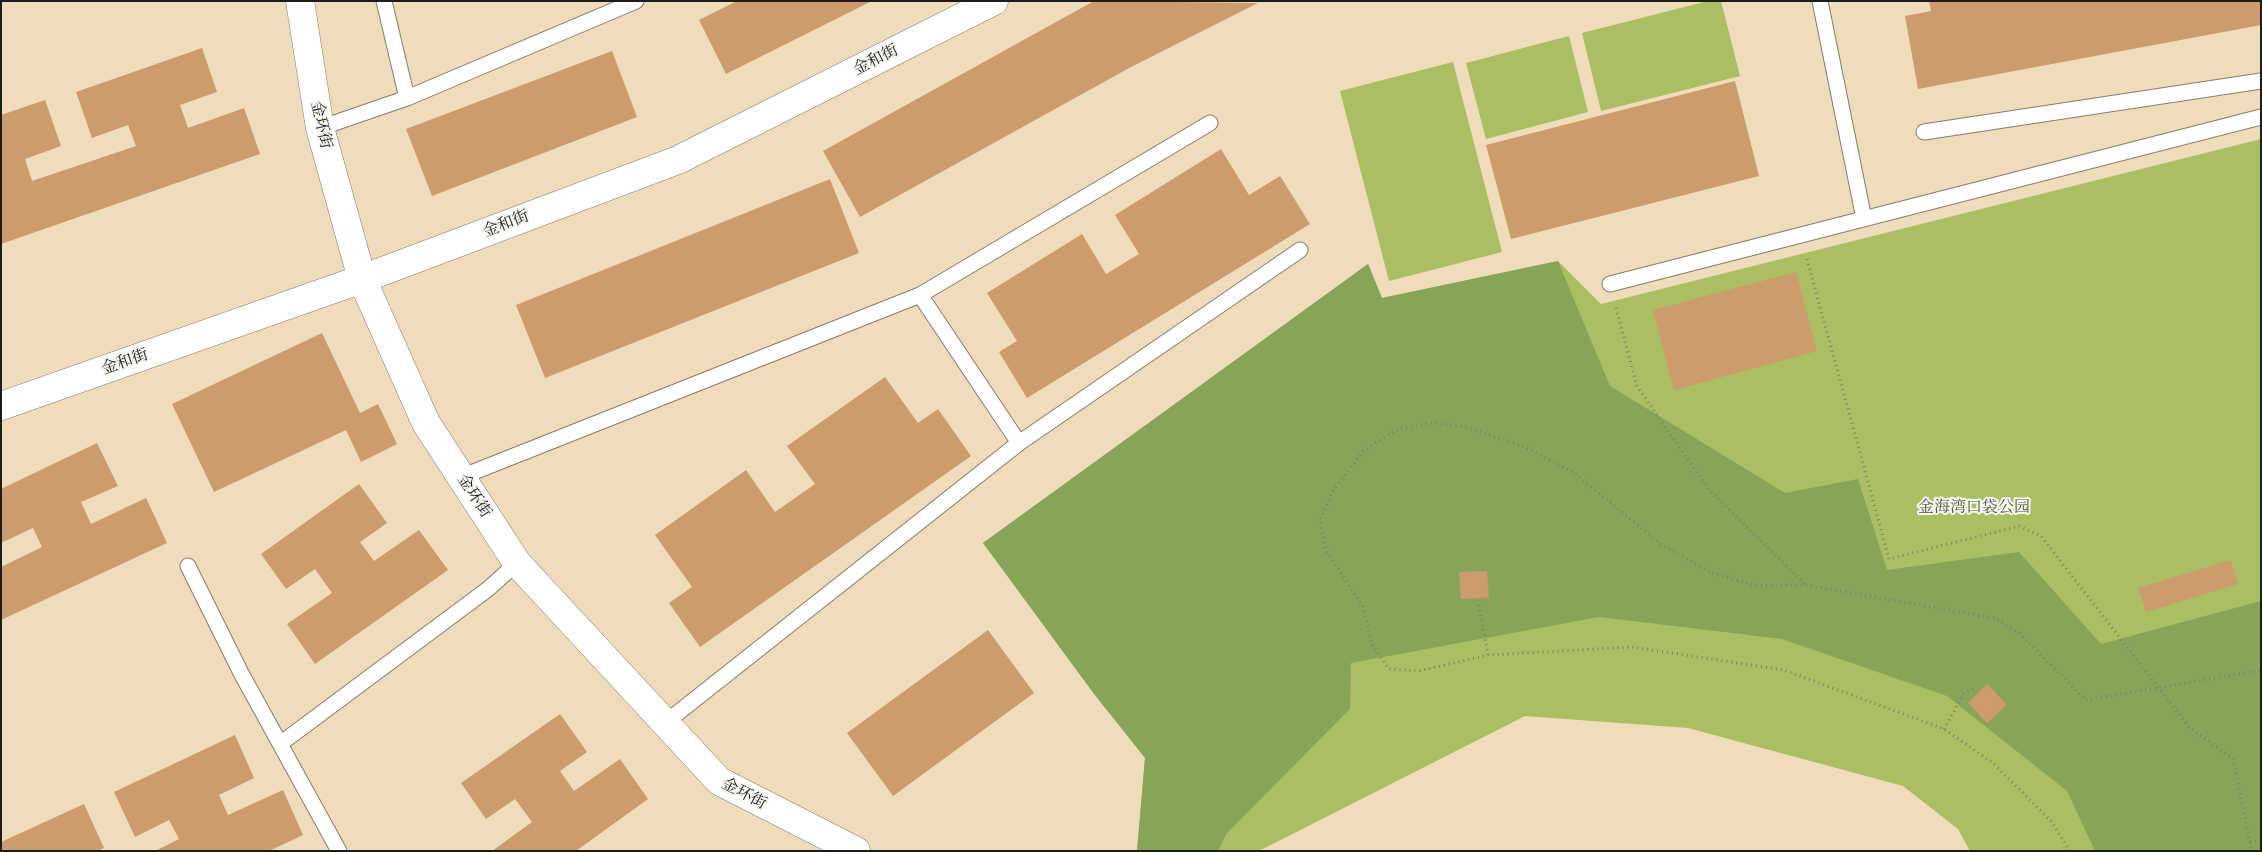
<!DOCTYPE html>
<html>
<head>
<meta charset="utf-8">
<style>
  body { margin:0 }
  #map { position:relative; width:2262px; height:852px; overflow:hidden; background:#efdcbb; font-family:"EB Garamond",serif }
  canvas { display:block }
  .frame { position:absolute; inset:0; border:2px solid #1c1c1c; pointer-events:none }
</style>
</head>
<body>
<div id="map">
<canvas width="2262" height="852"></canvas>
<div class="frame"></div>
</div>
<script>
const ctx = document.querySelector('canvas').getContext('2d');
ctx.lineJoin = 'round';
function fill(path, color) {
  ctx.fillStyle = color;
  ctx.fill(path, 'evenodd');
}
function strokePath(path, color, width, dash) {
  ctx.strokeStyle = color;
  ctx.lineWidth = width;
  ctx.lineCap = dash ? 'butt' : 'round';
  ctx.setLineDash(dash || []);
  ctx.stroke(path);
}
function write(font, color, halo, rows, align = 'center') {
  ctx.font = font + ' "EB Garamond","Noto Serif SC",serif';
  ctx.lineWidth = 4;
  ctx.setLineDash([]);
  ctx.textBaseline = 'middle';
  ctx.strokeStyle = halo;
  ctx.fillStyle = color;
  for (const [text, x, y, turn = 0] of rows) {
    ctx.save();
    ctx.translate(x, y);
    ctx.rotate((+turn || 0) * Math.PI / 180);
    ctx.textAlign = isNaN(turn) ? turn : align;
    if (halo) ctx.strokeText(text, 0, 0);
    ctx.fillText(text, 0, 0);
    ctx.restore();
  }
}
const green = new Path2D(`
  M1708 1H1721L1740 76 1601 111 1582 33Z
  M1569 36 1588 112 1486 139 1466 63Z
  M1453 62 1502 252 1389 281 1340 91Z
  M2261 139V851H1970L1958 829 1903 786 1688 728 1525 716 1259 851H1137L1145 758 983 543 1368 264 1382 298 1558 261 1601 304Z`);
const forest = new Path2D(`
  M1558 261 1610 386 1785 493 1858 479 1887 570 2019 552 2101 644 2261 601V851H2095L2067 791 1947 696 1782 639 1599 617 1351 663 1350 709 1226 834 1218 851H1137L1145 758 1094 694 983 543 1368 264 1382 298Z`);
const building = new Path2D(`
  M737 1H872L726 74 699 20Z
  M1094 1 1258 3 1131 67 860 217 823 151Z
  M1929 1H2261V25L1918 89 1905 16 1931 11Z
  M202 48 217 92 180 105 188 128 244 108 260 154 1 244V115L45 100 61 146 25 159 32 181 136 146 128 125 92 138 76 92Z
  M612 51 637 117 432 196 406 129Z
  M1735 81 1759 176 1511 239 1486 145Z
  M1221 149 1249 195 1280 176 1310 224 1027 398 999 352 1017 341 987 293 1082 234 1106 274 1139 254 1115 215Z
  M830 179 859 253 545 378 516 305Z
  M1796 272 1817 351 1674 390 1653 310Z
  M322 333 360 413 378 404 397 444 361 462 346 430 214 492 172 404Z
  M885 377 918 423 938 409 971 456 700 647 669 603 692 587 655 535 746 470 775 512 815 484 787 446Z
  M97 443 118 486 81 502 91 524 146 498 167 543 1 620V567L42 547 33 528 1 543V489Z
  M359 484 387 523 360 542 374 561 419 530 448 570 315 664 287 624 332 593 315 569 286 589 261 554Z
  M2231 560 2238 584 2146 612 2138 588Z
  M1487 571 1489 598 1461 599 1459 572Z
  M988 630 1034 693 893 796 847 733Z
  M1987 684 2007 705 1987 723 1968 703Z
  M560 714 587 752 560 771 574 791 620 759 648 799 576 851H492L532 822 515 799 486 819 461 783Z
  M235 735 254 778 219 795 228 815 283 790 303 835 269 851H155L179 839 169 820 135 837 114 792Z
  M84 804 104 848 98 851H1V842Z`);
const path = new Path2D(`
  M1807 259 1889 559 2019 526 2041 536 2189 727 2233 759 2252 851
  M1616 308 1637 386 1708 489 1806 585
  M1479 605 1488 655
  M1944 729 1964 693 1974 689
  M2250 842 2261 840
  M2070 851 2051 821 1993 763 1944 729 1784 670 1632 647 1488 655 1419 671 1389 669 1372 645 1363 607 1326 550 1320 520 1334 489 1363 451 1396 430 1430 423 1467 427 1522 446 1573 472 1661 544 1709 572 1758 586 1806 585 1994 618 2019 633 2086 700`);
const lane = new Path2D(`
  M384 1 407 98
  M1820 1 1864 219
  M320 128 407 98 636 1
  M1924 132 2261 81
  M1610 284 2261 117
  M920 295 1019 443
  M461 477 920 295 1210 123
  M188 566 241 673 339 851
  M665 723 1019 443 1300 250
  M280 744 488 589 517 563`);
const street = new Path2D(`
  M300 1 320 128 362 279 426 423 517 563 719 781 856 851
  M1 406 362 279 678 160 994 1`);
const pathBridge = new Path2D(`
  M2086 700 2261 670`);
const streetNames = [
  ["金和街",876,60,-27],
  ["金环街",321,125,78],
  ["金和街",506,224,-21],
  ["金和街",125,362,-19],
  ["金环街",474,496,57],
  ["金环街",744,794,28]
];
const parkNames = [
  ["金海湾口袋公园",1974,508]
];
fill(green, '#aabe62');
fill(forest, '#87a558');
fill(building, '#cc9c6c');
strokePath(lane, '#867c6c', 17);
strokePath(street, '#867c6c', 29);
strokePath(path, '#867c6c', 3, [1, 4]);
strokePath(lane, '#fff', 15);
strokePath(street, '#fff', 28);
strokePath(pathBridge, '#867c6c', 3, [1, 4]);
write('16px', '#1c1c1c', '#f6f6f2', streetNames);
write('16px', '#4e5534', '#f6f6f2', parkNames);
</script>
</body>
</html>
